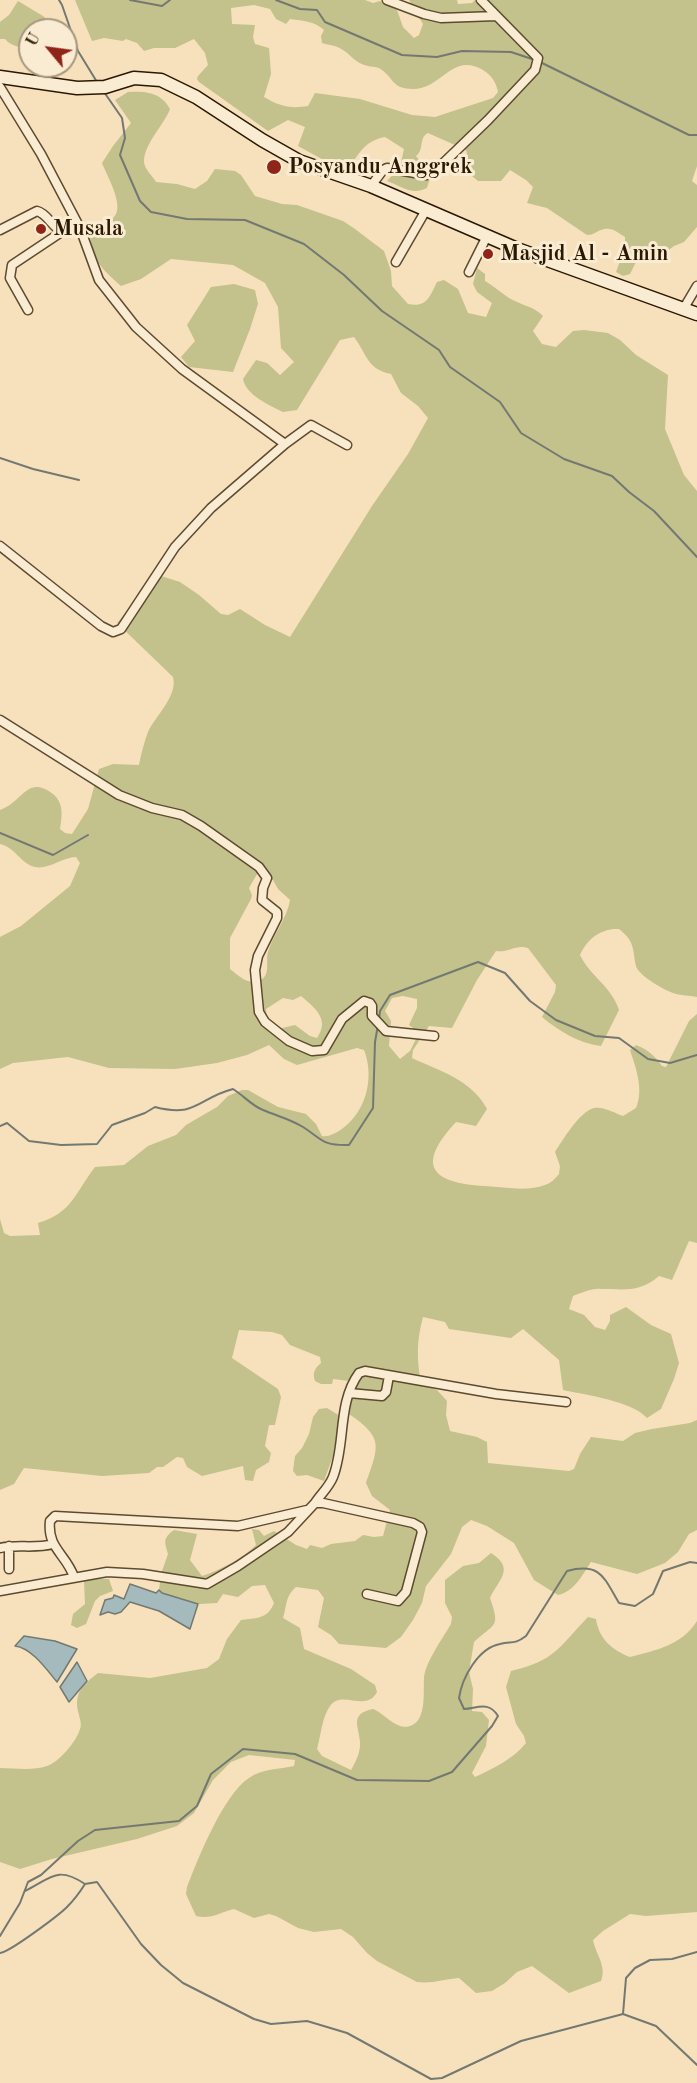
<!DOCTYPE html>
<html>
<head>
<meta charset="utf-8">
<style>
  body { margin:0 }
  #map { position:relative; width:697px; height:2083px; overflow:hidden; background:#f7e1bc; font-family:"Old Standard TT",serif }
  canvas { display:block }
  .north { position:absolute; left:18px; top:18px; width:60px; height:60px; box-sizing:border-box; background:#faecd3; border:2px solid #a7977f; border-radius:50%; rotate:299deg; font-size:16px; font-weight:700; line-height:24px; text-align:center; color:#2a1800 }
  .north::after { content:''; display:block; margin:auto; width:21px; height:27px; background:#8f2418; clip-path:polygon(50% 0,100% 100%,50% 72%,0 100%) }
</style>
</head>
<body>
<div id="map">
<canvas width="697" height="2083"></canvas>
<div class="north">U</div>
</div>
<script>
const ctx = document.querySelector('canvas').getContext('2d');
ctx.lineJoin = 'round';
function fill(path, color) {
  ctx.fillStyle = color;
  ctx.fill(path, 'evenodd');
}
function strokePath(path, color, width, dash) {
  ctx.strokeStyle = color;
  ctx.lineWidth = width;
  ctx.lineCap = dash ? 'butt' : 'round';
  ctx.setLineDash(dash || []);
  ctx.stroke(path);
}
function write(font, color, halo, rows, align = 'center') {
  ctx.font = font + ' "Old Standard TT",serif';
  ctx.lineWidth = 6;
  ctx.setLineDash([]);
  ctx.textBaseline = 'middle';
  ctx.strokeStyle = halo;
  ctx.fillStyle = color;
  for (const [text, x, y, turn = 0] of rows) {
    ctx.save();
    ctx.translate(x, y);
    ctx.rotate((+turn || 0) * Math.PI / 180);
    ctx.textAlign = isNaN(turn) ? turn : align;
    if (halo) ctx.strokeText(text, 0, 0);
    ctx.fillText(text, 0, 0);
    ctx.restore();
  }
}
const green = new Path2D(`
  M75 0H365L373 3 380 1 397 10 403 27 414 38 419 35 423 24 409 0H457L458 4 472 3 475 0H697V166L692 181 697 185V227L684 242 674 246 661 256 658 258 639 256 630 274 623 276 616 272 625 248V237C617 232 611 226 601 230 595 232 594 235 587 235L547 208 527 203 533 187 526 180 510 170 501 181H478L472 176 466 150 428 133C418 138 425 149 416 156L422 164 429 181 427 188C412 196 401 186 387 181L400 167 404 149 385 137C365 141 360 152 349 168L329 163 298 146 305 127 288 120 268 131 199 82 197 79 198 76 208 65 205 53 194 39 175 48H154L144 51 137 43 126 39 123 41 104 38 92 41ZM254 5 270 9 276 19 286 24 290 19C304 21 314 21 324 30L321 36 322 43C329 45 338 46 343 50 350 54 354 61 362 64 367 67 374 66 379 68 394 77 391 89 413 89 442 89 452 52 483 70 492 76 496 82 498 92L493 98 435 117 412 115 360 99 315 93 308 106C290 109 279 106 264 97L271 74 269 48 255 44 253 37 255 25 232 24 231 8Z
  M18 1 43 16 58 30H30V50C22 47 12 47 5 39H0V22L9 15Z
  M128 92C145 91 161 92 170 109 165 124 139 149 145 166 147 171 153 177 156 182L177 184 195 189 207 181 215 169 235 171 241 175 255 196 282 204 297 205 343 221 355 229 384 251 391 271 392 286 408 304C427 308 430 296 437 282L444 280 458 289 468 313 486 317 492 303 477 292 473 284 477 268 485 274V281C494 286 500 292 509 298 520 305 534 306 543 316L533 331 542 344 556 347 573 331 584 330 608 333 620 340 636 355 668 375 665 429 684 475 697 491V997C689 995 681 996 673 993 664 990 638 975 636 966 632 947 635 942 619 929 601 928 587 939 580 955 590 976 612 987 619 1010L601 1046C578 1043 559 1031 542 1017L555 992 556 985 528 948C516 944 508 953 496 951L477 980 452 1028 429 1026 413 1050 412 1058C440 1071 472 1080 487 1109L476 1126 456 1122C416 1165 430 1183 485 1186 504 1187 527 1192 545 1185 551 1183 555 1179 559 1174L560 1166 555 1152C563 1140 579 1112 594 1108 603 1106 615 1113 623 1116L636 1108C644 1090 636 1068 630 1050L636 1045C647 1049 655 1056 662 1066L666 1067 689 1021 697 1014V1243L689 1241 672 1280 659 1276C639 1293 625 1289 601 1289 592 1288 582 1293 573 1296L569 1309 584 1315 595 1327 605 1330 610 1321V1315L626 1307 651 1325 671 1334 679 1363 674 1379 661 1409 647 1418C632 1401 586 1395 563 1390L559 1360 523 1329 511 1338 449 1329 445 1322 423 1317C416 1343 417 1359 421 1384L437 1390 447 1401 446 1415 450 1431 477 1437 487 1442 488 1463 569 1471 574 1469 580 1454 591 1437 623 1441 635 1433 652 1429 690 1423 697 1420V1530L689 1534 678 1552 665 1563 637 1574 591 1562C583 1574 574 1592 558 1595L534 1580 514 1543 487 1526 471 1520 462 1527 451 1554 426 1586 422 1603 413 1620 401 1637 386 1648 339 1644 331 1635 318 1627 324 1598 318 1590 296 1587C285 1596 287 1606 283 1618L300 1628 304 1649 351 1669 375 1685 377 1692C366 1713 342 1689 330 1706 322 1717 321 1735 317 1749L322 1756 351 1770C355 1763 361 1752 360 1742 359 1726 349 1714 373 1709 384 1713 397 1731 410 1726 427 1721 423 1692 424 1679 424 1664 443 1638 451 1624L452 1617 445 1603V1580L463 1566 479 1563 491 1553C516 1569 498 1580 490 1598 501 1629 494 1623 474 1642L469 1672 473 1689 472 1711 482 1712 489 1720 486 1746 472 1773 475 1777C494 1768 512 1760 526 1743L524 1736 516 1724 506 1687 511 1671C555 1661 559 1647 588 1617L596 1619C599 1639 612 1650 630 1657 656 1650 681 1646 697 1621V1912L646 1916 630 1914 603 1931 593 1940C596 1955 607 1966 601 1981L569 1993 532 1966 517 1972 505 1983 492 1991 476 1993 459 1978C445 1979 431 1984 417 1982L377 1961 367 1953 353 1937 341 1929 314 1932 298 1928 276 1916 269 1914 254 1918 234 1909C221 1912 210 1920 196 1916L186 1894 187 1887C198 1858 224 1794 249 1778 261 1769 280 1769 294 1766L295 1760 249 1755 231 1762 213 1780 194 1813 177 1826 137 1839 52 1859 20 1869 0 1862V1768C15 1768 32 1771 47 1766 58 1763 77 1741 80 1729 82 1724 80 1720 79 1715 73 1694 82 1685 98 1673L150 1678 207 1668 219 1659 227 1639 241 1620C256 1618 268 1619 274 1603L265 1585 252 1586 238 1597 223 1594 217 1603 199 1604 162 1593 159 1590 161 1574 168 1554C165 1542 162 1539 174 1530L197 1534 190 1560 202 1576C217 1572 246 1556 256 1545L252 1529 259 1530 264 1536 274 1531 296 1545 307 1549 310 1545 322 1548 331 1544 355 1541 363 1535 374 1537 383 1536 390 1510 372 1496 366 1483C379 1446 384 1438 349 1414V1381L333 1379 332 1384H321L315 1381C312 1373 315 1368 321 1363L320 1357 290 1345 282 1335 272 1332 239 1330 232 1358 278 1389 281 1397 275 1425H269L265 1446 271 1453 269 1462 256 1470 253 1481 245 1480 243 1466 202 1476 187 1467 183 1458 177 1457 163 1467H157L149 1473 102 1476 24 1468 14 1484 0 1490V1219L4 1233 10 1236 40 1235 38 1223C72 1213 75 1193 95 1167L124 1165 148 1146 176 1135 186 1125 217 1107 228 1096 242 1090H248L278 1107 306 1114 316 1124 322 1136C329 1137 333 1134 339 1131 366 1114 375 1078 364 1050L357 1048 297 1065 284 1059 269 1045 247 1055 217 1063 175 1069 109 1068 68 1057 13 1063 0 1069V937L21 926 70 886 80 863 76 857C63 857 48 870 35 867 21 864 15 847 0 844V810C23 802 27 774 53 794 64 803 62 816 60 829L65 833 72 834 88 809 99 769 113 764 139 765C141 754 144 743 148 732 156 715 178 696 173 677L117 623 158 575 180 582 199 595 221 614 228 615 240 609 265 625 290 637 372 506 408 454 428 418 418 406 401 393 391 374C367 369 368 356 354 337L340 340 297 410 283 412C269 405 246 395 243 379L256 360 267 363 280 375 294 362 281 348 278 307 265 283 233 265 171 259 141 279 121 286C99 266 94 262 89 232 97 225 108 223 114 217 125 206 107 176 102 163L113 146 131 123 115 100ZM257 874 273 880 278 889 290 900C287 919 273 934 268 952 265 961 272 977 258 981 247 985 238 975 230 969V938L251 899 252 895 249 888ZM301 996C315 1008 330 1019 317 1038L310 1036 295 1025 278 1029 267 1018 266 1009 283 998 293 1000ZM403 996 417 999V1008L409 1025 413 1028 416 1039 410 1051 400 1059 389 1046 391 1021 385 1011 392 998Z
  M234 284 255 290 258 304 250 329 233 372 189 367 181 357 195 341 187 325 211 287Z
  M327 1408 340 1416 333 1456 324 1481 307 1475 297 1476 293 1471 295 1456 302 1448 309 1434 313 1417 319 1409Z
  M93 1579H109L113 1591 100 1596 95 1601 86 1624 77 1628 71 1625 73 1614 85 1604 84 1581Z`);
const water = new Path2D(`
  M130 1584 156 1593 159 1590 162 1593 198 1604 190 1629 159 1611 130 1602 121 1612 115 1614 108 1612 100 1615 105 1600 113 1598 114 1595 124 1599Z
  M24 1636 55 1641 77 1649 57 1682C47 1670 32 1648 15 1646Z
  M77 1662 87 1681 69 1702 60 1687Z`);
const stream = new Path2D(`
  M59 0 62 5 78 51 97 82
  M130 0 162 6 170 0
  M276 0 300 9 317 10 325 22 402 55 437 57 462 51 511 52 535 60
  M540 62 689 135H697
  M104 92 122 118 125 138 120 155 140 201 151 212 187 219 245 220 304 244 344 275 382 311 439 350 450 367 500 402 521 433 564 459 612 476 629 492 654 511 697 557
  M0 458 33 469 79 480
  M0 833 53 855 88 835
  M379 1020 380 1011 390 995 478 962 505 973 530 1001 556 1020 595 1036 619 1038 648 1059 670 1063 697 1055
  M0 1126 7 1123 29 1141 61 1145 97 1144 112 1125 145 1113 155 1107C197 1118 198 1098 233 1089 243 1095 252 1106 263 1110 277 1116 290 1119 303 1127 322 1139 322 1146 349 1145L373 1108 375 1042 378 1025
  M25 1891C52 1877 58 1866 85 1884L97 1882 141 1944 161 1965 183 1983 254 2019 271 2024 307 2021 347 2033 431 2079 442 2078 521 2041 623 2014 656 2026 697 2065
  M0 1936 20 1903 28 1882 41 1875 78 1841 95 1830 179 1821 197 1806 211 1774 243 1749 295 1754 357 1780 429 1781 452 1772 492 1726 498 1716C489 1701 478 1708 464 1709L459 1698C462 1678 478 1648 500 1644 512 1641 514 1645 526 1636L567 1571C601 1562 604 1578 619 1603L635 1606 653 1594 663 1571 690 1562 697 1563
  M0 1953C10 1952 59 1915 67 1907 74 1900 80 1892 85 1884
  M623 2014 626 1978 635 1968 650 1960 672 1959 697 1952`);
const street = new Path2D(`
  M387 0 424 14 441 18 496 16
  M0 87 41 154 80 228 99 280 136 327 182 369 285 444 311 425 347 445
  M371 186 383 170 387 168 426 175 432 174 488 120 535 70 538 58 481 0
  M0 230 37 211C49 214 53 231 65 231 69 231 75 229 80 228
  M396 262 426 210
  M469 272 487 236
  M684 308 697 286
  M28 310 10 278 12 265 63 231
  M0 546 101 626 113 632 121 629 175 547 211 508 285 444
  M0 720 119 795 152 808 182 815 201 826 259 867 267 878 263 888 262 900 277 912V918L258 956 255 970 259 1012 265 1022 289 1041 312 1051 324 1050 342 1019 364 1001 370 1003 372 1006V1016L386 1031 434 1036
  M349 1393 382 1396 386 1392 389 1376
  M315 1503C321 1494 329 1487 333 1477 346 1444 337 1403 359 1373L365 1371 496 1394 566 1402
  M9 1546V1569
  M0 1548C17 1544 35 1549 53 1544
  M74 1577C66 1554 47 1548 50 1521L55 1516 238 1526 307 1510
  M0 1591 107 1572 143 1574 207 1584 238 1566 288 1532 315 1503H323L413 1523 420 1527 422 1532 406 1592 398 1601 367 1594`);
const secondary = new Path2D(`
  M0 77 77 88 105 87 134 78 161 80 196 97 262 140 299 161 371 186 517 249 697 314`);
const markers = [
  [274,167,8,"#8f2418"],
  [41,229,6,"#8f2418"],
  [488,254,6,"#8f2418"]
];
const poiNames = [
  ["Posyandu Anggrek",288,167],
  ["Musala",53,229],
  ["Masjid Al - Amin",500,254]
];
fill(green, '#c3c18c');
fill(water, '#a4babd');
strokePath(water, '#737971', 1.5);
strokePath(stream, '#737971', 2);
strokePath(street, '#5d4a2f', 11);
strokePath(secondary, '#2a1800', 15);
strokePath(street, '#faecd3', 8);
strokePath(secondary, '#faecd3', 12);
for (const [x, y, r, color] of markers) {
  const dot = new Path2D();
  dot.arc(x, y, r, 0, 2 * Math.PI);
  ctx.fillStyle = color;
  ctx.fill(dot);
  strokePath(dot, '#faecd3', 2);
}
write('bold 22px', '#2a1800', '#faecd3', poiNames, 'left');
</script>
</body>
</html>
